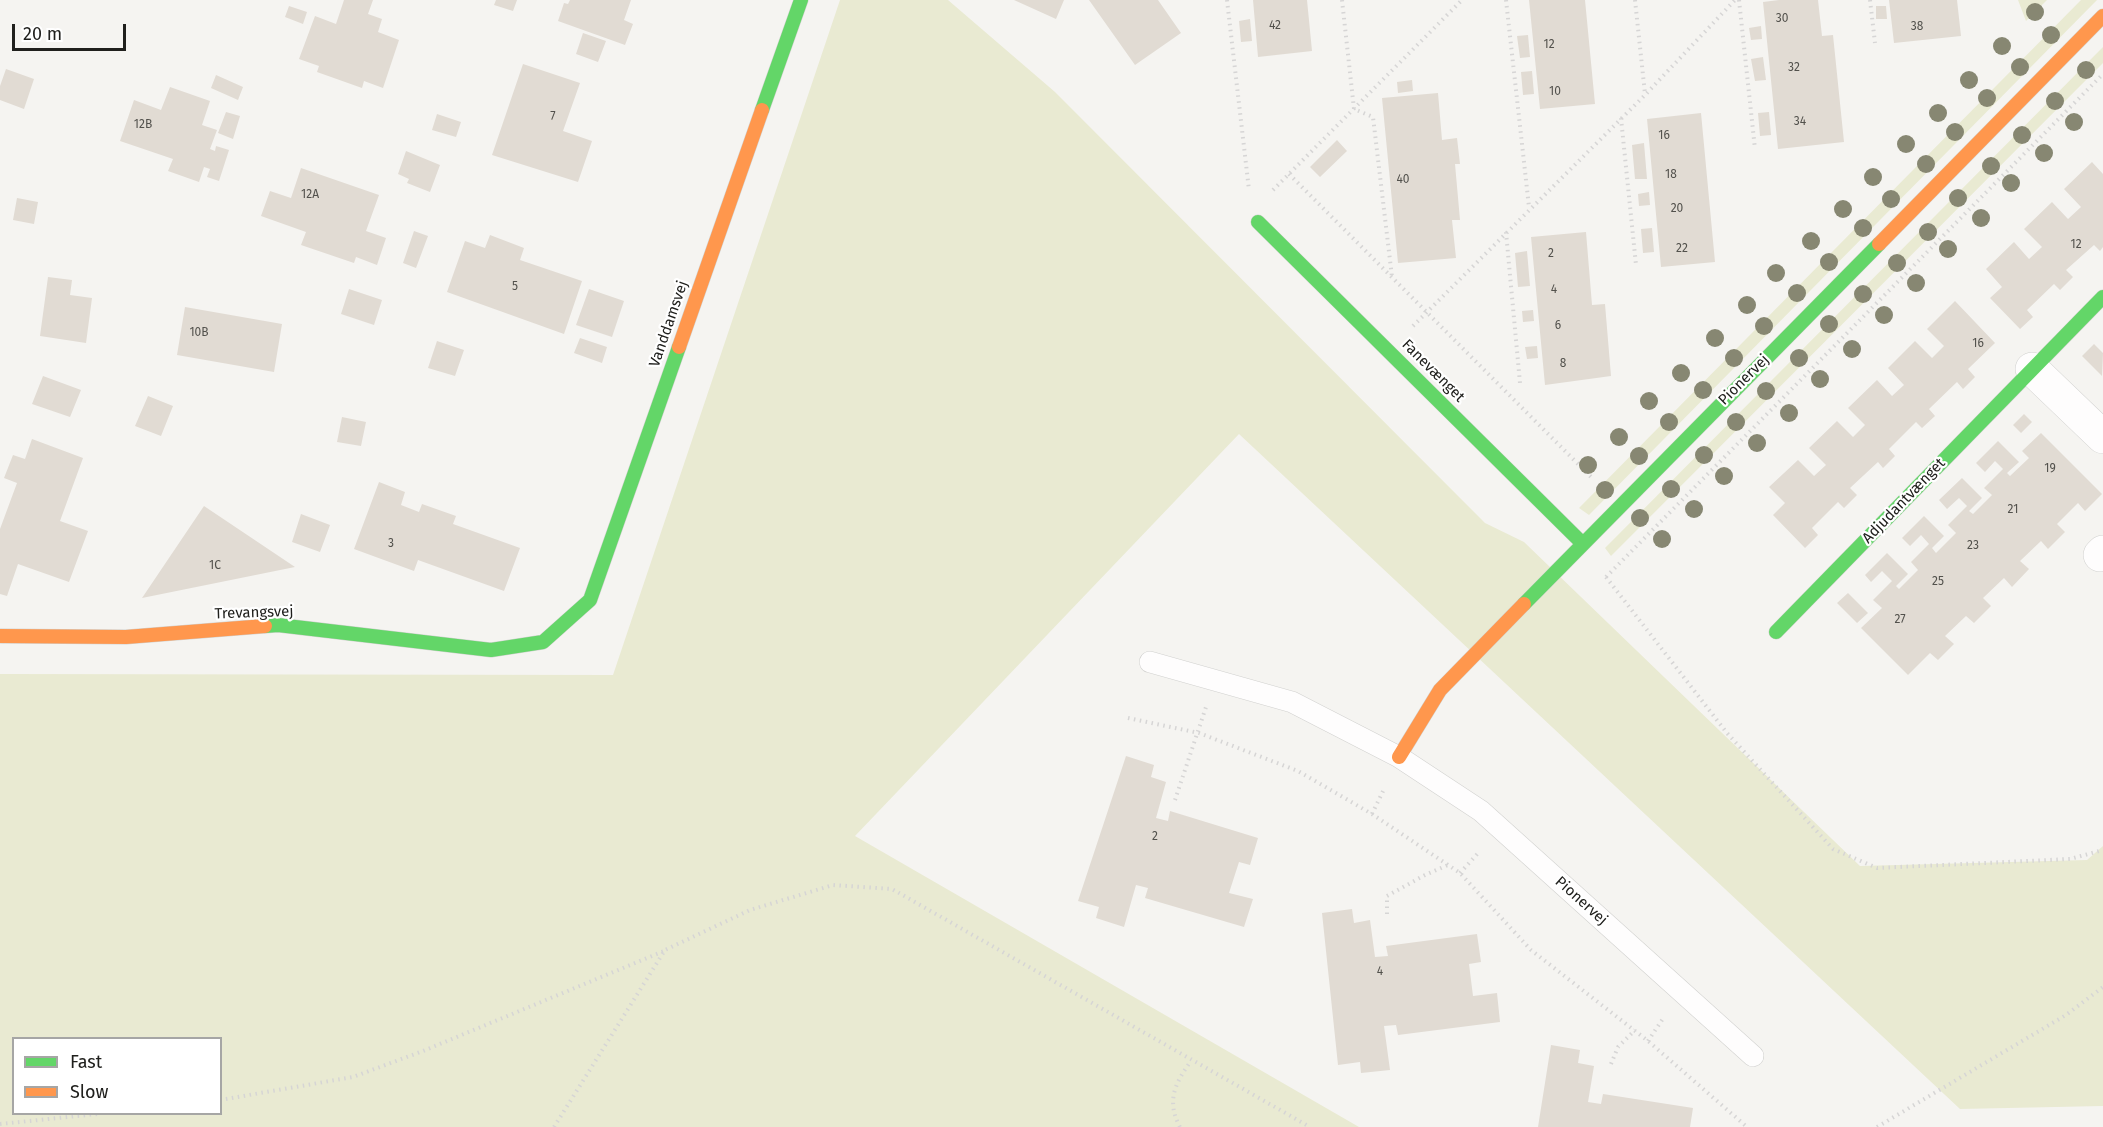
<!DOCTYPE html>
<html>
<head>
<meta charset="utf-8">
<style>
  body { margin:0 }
  #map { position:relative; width:2103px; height:1127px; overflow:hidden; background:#f5f4f1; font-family:"Fira Sans",sans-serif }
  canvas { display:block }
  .legend { position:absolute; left:12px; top:1037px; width:210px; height:78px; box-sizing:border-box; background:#fff; border:2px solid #a6a6a5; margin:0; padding:8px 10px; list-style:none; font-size:18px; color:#20201d }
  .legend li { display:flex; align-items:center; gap:12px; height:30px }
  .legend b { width:30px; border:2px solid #a6a6a5 }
  .scale { position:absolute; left:12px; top:24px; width:114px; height:27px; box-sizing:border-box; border:3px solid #20201d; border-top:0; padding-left:8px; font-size:18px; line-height:21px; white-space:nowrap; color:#20201d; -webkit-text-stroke:4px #fff; paint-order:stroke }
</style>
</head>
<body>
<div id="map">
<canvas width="2103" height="1127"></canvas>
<ul class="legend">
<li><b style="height:8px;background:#63d668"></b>Fast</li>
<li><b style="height:8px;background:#ff974d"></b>Slow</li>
</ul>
<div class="scale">20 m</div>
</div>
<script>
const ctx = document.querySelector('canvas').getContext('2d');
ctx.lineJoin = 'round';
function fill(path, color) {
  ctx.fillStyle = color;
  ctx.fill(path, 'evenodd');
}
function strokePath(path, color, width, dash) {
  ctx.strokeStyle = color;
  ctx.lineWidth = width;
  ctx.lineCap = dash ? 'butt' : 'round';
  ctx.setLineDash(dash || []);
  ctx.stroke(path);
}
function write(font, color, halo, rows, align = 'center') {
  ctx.font = font + ' "Fira Sans",sans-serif';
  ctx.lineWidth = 4.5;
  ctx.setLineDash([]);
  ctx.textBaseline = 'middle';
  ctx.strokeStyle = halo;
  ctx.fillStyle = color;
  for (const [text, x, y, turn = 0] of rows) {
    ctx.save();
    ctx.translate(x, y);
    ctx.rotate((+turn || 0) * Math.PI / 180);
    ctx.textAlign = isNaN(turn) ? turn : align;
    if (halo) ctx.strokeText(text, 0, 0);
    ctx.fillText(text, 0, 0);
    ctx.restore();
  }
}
const green = new Path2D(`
  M840 0H948L1055 92 1485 523 1524 542 1860 866 2087 860 2103 846V1106L1960 1109 1239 434 855 836 1359 1127H0V674L613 675ZM14 1038H220V1114H14Z
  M2018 0H2047L2026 21Z
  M2081 0H2097L1589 515 1579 508Z
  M2103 47V63L1611 556 1605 548Z`);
const building = new Path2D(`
  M344 0H373L368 14 382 19 378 32 399 40 383 88 364 81 362 88 317 72 319 66 299 59 315 16 336 24Z
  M496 0H517L513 11 494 5Z
  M570 0H631L624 20 633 24 625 45 558 21 564 3 568 4Z
  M1014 0H1064L1056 19Z
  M1089 0H1158L1181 33 1135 65Z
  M1253 0H1307L1312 51 1258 57Z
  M1529 0H1585L1595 104 1540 109Z
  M1779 0H1818L1822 36 1833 35 1844 142 1778 149 1763 2Z
  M1889 0H1957L1961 36 1894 43Z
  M289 6 307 12 303 24 285 17Z
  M1876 6H1886L1887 19H1876Z
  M1250 19 1252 41 1241 42 1239 21Z
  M1761 26 1762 39 1751 40 1749 28Z
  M583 33 606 41 598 62 576 54Z
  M1528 35 1530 57 1520 58 1517 36Z
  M1763 57 1766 80 1755 81 1751 59Z
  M523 64 580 83 563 131 592 141 578 182 492 155Z
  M6 69 34 79 24 109 0 100V86Z
  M1532 71 1534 94 1523 95 1521 72Z
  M216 75 243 87 238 100 211 88Z
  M1412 80 1413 91 1398 93 1397 82Z
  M170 87 210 101 202 125 217 130 210 149 215 151 216 146 229 150 219 181 207 177 210 169 204 167 199 182 168 171 173 159 120 141 134 100 161 110Z
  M1438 93 1442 140 1457 138 1460 164H1455L1460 220H1452L1456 258 1398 263 1382 98Z
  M226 112 240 116 233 139 218 133Z
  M1769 112 1771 135 1760 136 1758 113Z
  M1701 113 1715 262 1661 267 1647 119Z
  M437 114 461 122 456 137 432 130Z
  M1337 140 1347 151 1320 177 1310 167Z
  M1644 143 1647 179H1635L1632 145Z
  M406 151 440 165 430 192 407 183 409 179 398 174Z
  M2092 162 2103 174V247L2100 251 2094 245 2066 270 2073 277 2060 290 2054 284 2027 310 2033 317 2020 329 1990 298 2002 287 1986 269 2014 242 2029 259 2042 247 2024 229 2052 202 2068 219 2081 207 2064 189Z
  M301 168 379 195 366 231 386 238 377 265 356 257 354 263 301 245 306 232 261 216 270 191 291 198Z
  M1649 192 1650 205 1639 206 1638 194Z
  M17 198 38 202 34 224 13 220Z
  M1652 228 1654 252 1643 253 1641 229Z
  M414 231 428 236 416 268 403 263Z
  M1586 232 1592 305 1605 304 1611 376 1545 385 1531 237Z
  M490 235 524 248 520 260 582 281 564 334 447 292 465 241 485 248Z
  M1527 251 1530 286 1518 287 1515 253Z
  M48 277 72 280 70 295 92 298 86 343 40 336Z
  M349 289 382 300 374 325 341 314Z
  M589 289 624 301 612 337 576 325Z
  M1955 301 1995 343 1968 369 1975 377 1963 389 1957 382 1929 409 1935 416 1922 428 1916 422 1889 449 1895 456 1883 468 1878 462 1850 488 1857 495 1844 508 1838 502 1812 528 1818 535 1805 548 1773 515 1785 503 1769 487 1798 460 1814 476 1826 465 1809 448 1837 421 1853 437 1865 425 1848 408 1877 380 1892 396 1904 385 1888 368 1915 341 1932 358 1944 346 1927 329Z
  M185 307 282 324 274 372 177 355Z
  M1533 310 1534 321 1523 322 1522 311Z
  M580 338 607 347 602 363 574 353Z
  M437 341 464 350 455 376 428 368Z
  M2094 344 2103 353 2102 376 2082 356Z
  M1537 346 1538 358 1527 359 1525 347Z
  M43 376 81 390 70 417 32 404Z
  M148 396 173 406 161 436 135 426Z
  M2024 414 2032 422 2021 433 2013 425Z
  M342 417 366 422 361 446 337 442Z
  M2041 433 2102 494 2085 511 2078 503 2057 524 2065 532 2048 549 2041 541 2020 561 2029 569 2012 587 2004 578 1983 598 1991 606 1974 623 1966 616 1945 636 1954 644 1938 660 1930 653 1908 675 1861 628 1882 608 1873 600 1892 581 1882 571 1871 582 1865 575 1887 553 1908 574 1896 586 1899 589 1918 570 1911 562 1929 544 1921 535 1910 546 1902 538 1924 516 1944 536 1932 548 1936 553 1956 533 1948 525 1967 506 1959 498 1947 509 1939 500 1962 478 1982 498 1969 511 1973 514 1992 495 1984 488 2003 469 1995 461 1985 472 1976 463 1998 441 2019 462 2007 473 2010 476 2029 458 2022 451Z
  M32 439 83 458 60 521 88 531 69 582 18 564 7 596 0 594V529L17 483 4 478 13 455 25 459Z
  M379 482 405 492 401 505 419 512 422 504 456 516 453 524 520 548 504 591 418 560 414 571 354 549Z
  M204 506 295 567 142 598Z
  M301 514 330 525 320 552 292 542Z
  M1848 593 1868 613 1857 623 1837 603Z
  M1126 756 1154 765 1151 777 1166 782 1156 818 1168 821 1170 811 1258 838 1250 865 1239 862 1229 893 1253 899 1244 927 1145 898 1148 888 1136 885 1124 927 1096 918 1099 907 1078 901Z
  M1352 909 1354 923 1370 920 1375 957 1388 956 1386 946 1477 934 1481 962 1469 964 1473 996 1497 993 1500 1022 1398 1035 1396 1025 1384 1026 1390 1070 1361 1073 1360 1062 1338 1065 1322 913Z
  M1551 1045 1580 1050 1578 1063 1594 1066 1588 1102 1601 1104 1603 1094 1693 1108 1690 1127H1538Z`);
const path = new Path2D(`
  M1227 0 1249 190
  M1342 0 1354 109 1373 117 1392 277
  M1506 0 1529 207
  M1635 0 1645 94
  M1739 0 1755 149
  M1870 0 1875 43
  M1621 118 1636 265
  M1289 174 1594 480
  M1273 190 1462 0
  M1506 232 1520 383
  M1413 326 1645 95 1735 0
  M1606 577 2103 74
  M1606 577 1727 733 1833 849 1877 868 2070 859 2103 850
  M1128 718 1199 733 1298 771 1372 814 1460 873 1531 950 1648 1041 1747 1127
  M1175 800 1206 707
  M1372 814 1385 787
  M1460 873 1480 851
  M1387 914V896L1425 875 1448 865
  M1648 1041 1664 1017
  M1611 1064 1618 1047 1635 1030
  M220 1100 353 1077 423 1051 664 951
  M0 1124 97 1114
  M554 1127 665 950 750 910 833 885 892 889 1310 1127
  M1180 1127C1166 1101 1175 1083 1191 1061
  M1877 1127 2066 1015 2103 987`);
const lane = new Path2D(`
  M1150 662 1292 702 1399 757 1481 811 1753 1056`);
const street = new Path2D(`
  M2032 369 2103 437
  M2100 555 2103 552`);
const fast = new Path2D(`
  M762 110 801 0
  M1258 222 1583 544
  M1524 604 1879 244
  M265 626 278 625 491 650 543 642 590 600 679 347
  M1776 632 2103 297`);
const slow = new Path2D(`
  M1879 244 2103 16
  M679 347 762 110
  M0 636 126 637 265 626
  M1399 757 1440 690 1524 604`);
const trees = [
  [2035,12],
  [2051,35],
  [2002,46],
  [2020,67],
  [2086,70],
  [1969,80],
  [1987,98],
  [2055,101],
  [1938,113],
  [2074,122],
  [1955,132],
  [2022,135],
  [1906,144],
  [2044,153],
  [1926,164],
  [1991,166],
  [1873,177],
  [2011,183],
  [1958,198],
  [1891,199],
  [1843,209],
  [1981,218],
  [1863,228],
  [1928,232],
  [1811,241],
  [1948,249],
  [1829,262],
  [1897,263],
  [1776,273],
  [1916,283],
  [1797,293],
  [1863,294],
  [1747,305],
  [1884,315],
  [1829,324],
  [1764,326],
  [1715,338],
  [1852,349],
  [1734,358],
  [1799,358],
  [1681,373],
  [1820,379],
  [1703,390],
  [1766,391],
  [1649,401],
  [1789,413],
  [1669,422],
  [1736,422],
  [1619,437],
  [1757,443],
  [1704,455],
  [1639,456],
  [1588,465],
  [1724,476],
  [1671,489],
  [1605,490],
  [1694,509],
  [1640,518],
  [1662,539]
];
const numberNames = [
  ["30",1782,19],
  ["42",1275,26],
  ["38",1917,27],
  ["12",1549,45],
  ["32",1794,68],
  ["10",1555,92],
  ["7",553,117],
  ["34",1800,122],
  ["12B",143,125],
  ["16",1664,136],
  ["18",1671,175],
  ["40",1403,180],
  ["12A",310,195],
  ["20",1677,209],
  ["12",2076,245],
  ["22",1682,249],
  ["2",1551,254],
  ["5",515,287],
  ["4",1554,290],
  ["6",1558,326],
  ["10B",199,333],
  ["16",1978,344],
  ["8",1563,364],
  ["19",2050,469],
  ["21",2013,510],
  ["3",391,544],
  ["23",1973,546],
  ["1C",215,566],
  ["25",1938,582],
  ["27",1900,620],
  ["2",1155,837],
  ["4",1380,972]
];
const streetNames = [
  ["Vanddamsvej",669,324,-71],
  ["Fanevænget",1433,371,45],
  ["Pionervej",1744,380,-45],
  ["Adjudantvænget",1904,501,-46],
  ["Trevangsvej",254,613,-2],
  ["Pionervej",1581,901,42]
];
fill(green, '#e9ead2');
fill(building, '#e1dbd3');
strokePath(lane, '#d1d1cf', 22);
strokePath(street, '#d1d1cf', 34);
strokePath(fast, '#d1d1cf', 15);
strokePath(slow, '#d1d1cf', 15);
strokePath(path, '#d6d5d5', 4, [1.5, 4.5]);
strokePath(lane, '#fefdfd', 21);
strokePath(street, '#fefdfd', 33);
strokePath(fast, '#63d668', 14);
strokePath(slow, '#ff974d', 14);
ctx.fillStyle = '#878772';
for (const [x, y] of trees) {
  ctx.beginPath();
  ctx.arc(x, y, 9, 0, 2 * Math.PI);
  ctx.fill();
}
write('12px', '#52514c', null, numberNames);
write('15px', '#20201d', '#fff', streetNames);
</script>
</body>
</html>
